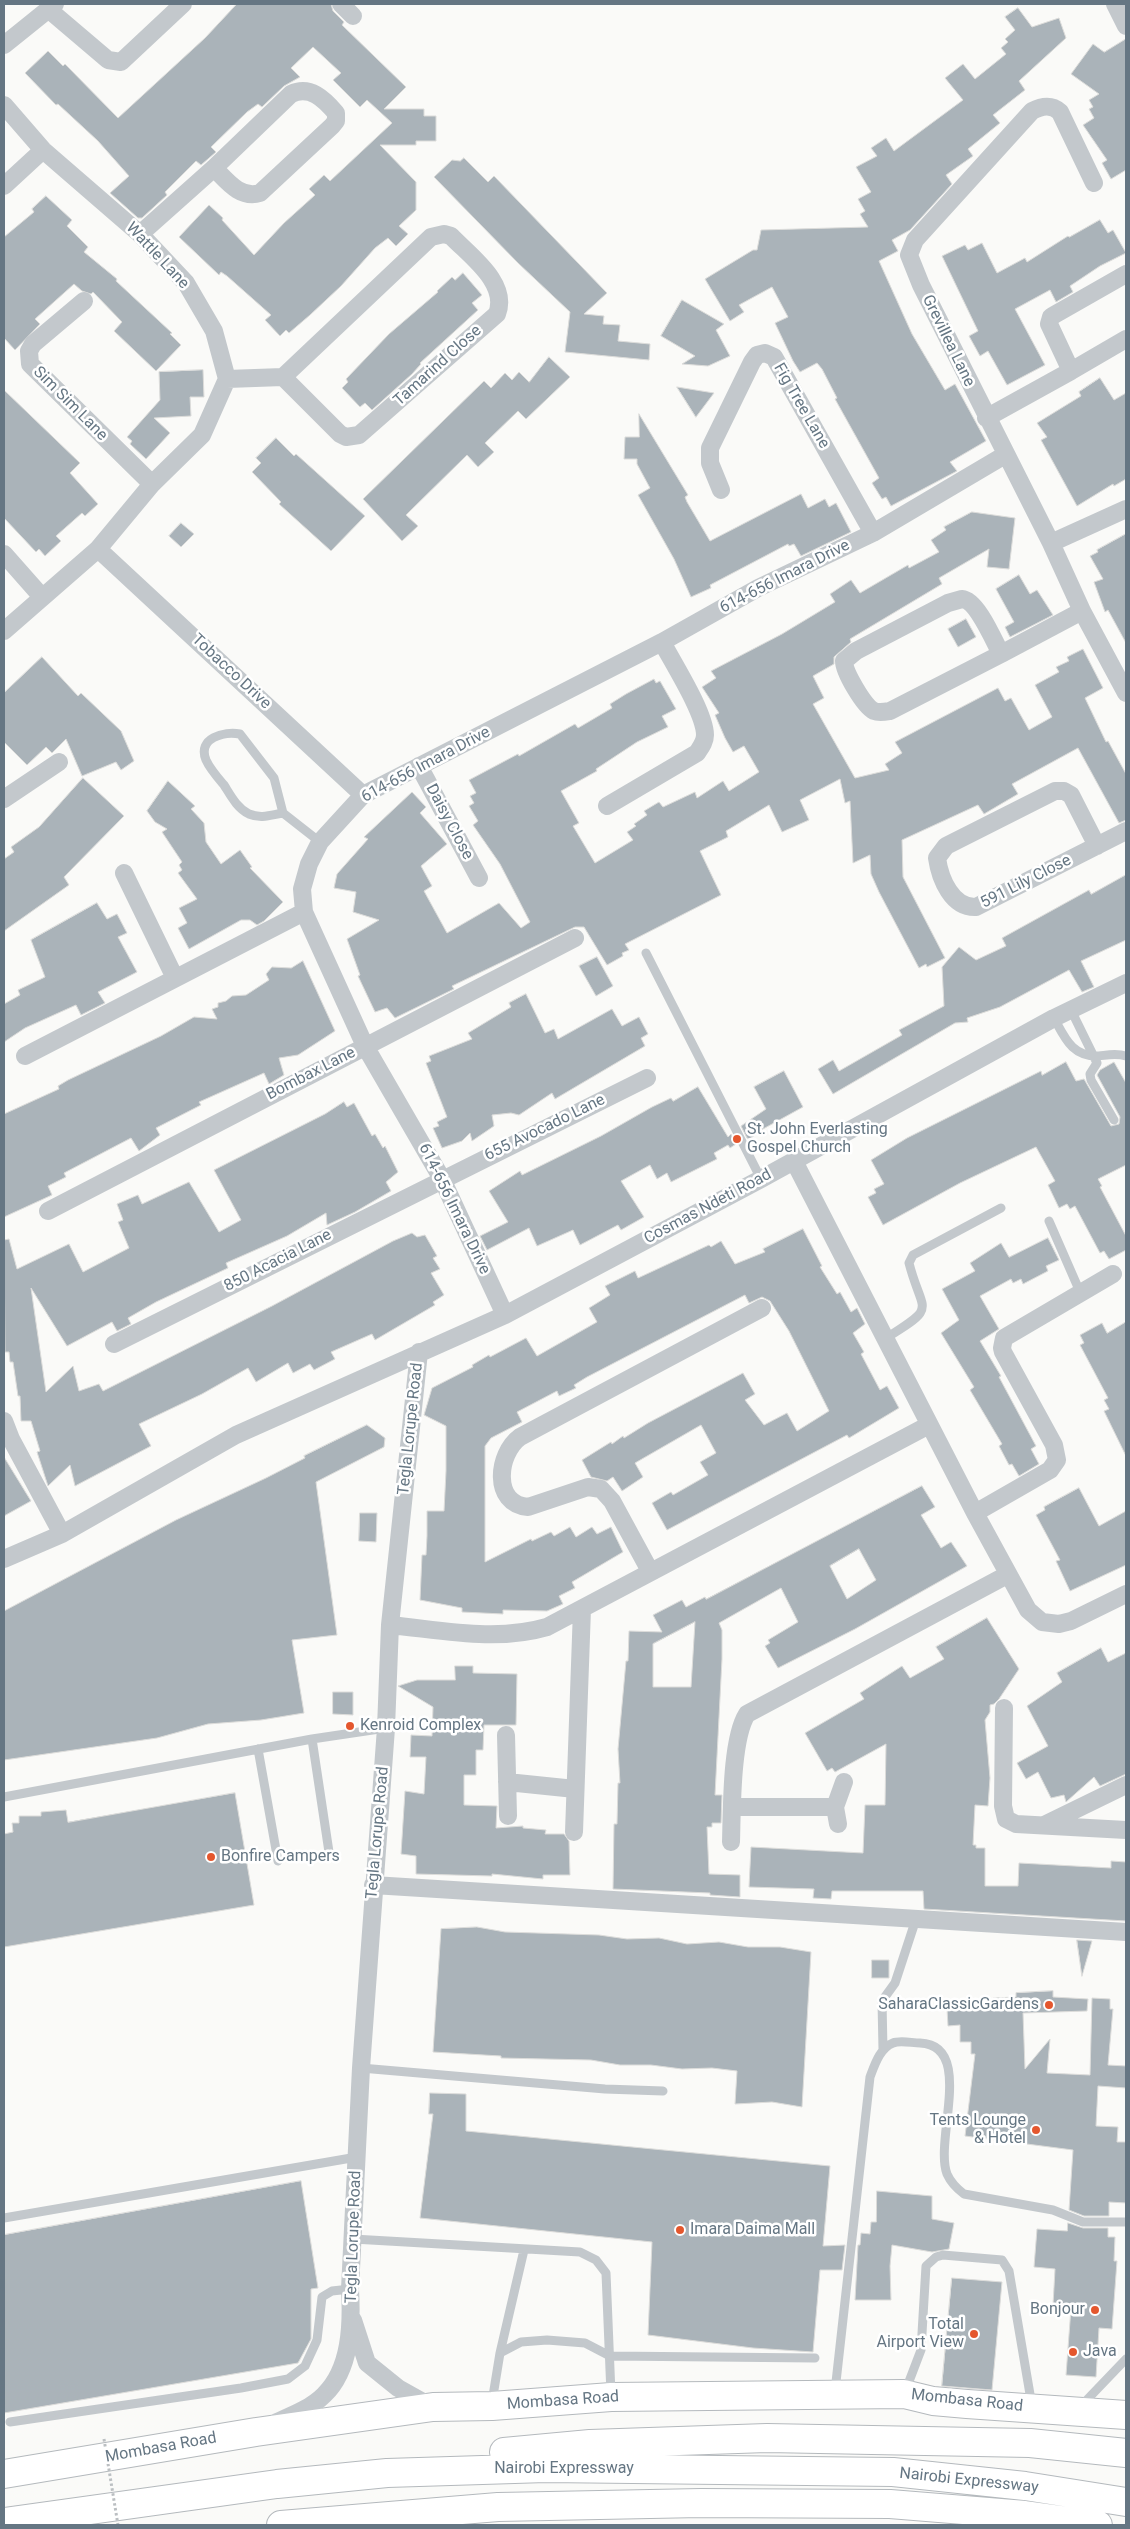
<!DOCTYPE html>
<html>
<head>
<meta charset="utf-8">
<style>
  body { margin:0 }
  #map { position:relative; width:1130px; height:2529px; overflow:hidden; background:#fafaf8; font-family:Roboto,sans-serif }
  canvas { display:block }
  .frame { position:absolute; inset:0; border:5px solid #657683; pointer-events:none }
</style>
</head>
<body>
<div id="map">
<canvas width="1130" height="2529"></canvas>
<div class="frame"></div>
</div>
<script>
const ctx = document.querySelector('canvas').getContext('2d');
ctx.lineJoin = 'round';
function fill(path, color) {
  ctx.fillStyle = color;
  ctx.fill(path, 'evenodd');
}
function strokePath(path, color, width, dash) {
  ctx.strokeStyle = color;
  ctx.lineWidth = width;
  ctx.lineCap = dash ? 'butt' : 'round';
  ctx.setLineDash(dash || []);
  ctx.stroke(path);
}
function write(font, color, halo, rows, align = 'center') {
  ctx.font = font + ' Roboto,sans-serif';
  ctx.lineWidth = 5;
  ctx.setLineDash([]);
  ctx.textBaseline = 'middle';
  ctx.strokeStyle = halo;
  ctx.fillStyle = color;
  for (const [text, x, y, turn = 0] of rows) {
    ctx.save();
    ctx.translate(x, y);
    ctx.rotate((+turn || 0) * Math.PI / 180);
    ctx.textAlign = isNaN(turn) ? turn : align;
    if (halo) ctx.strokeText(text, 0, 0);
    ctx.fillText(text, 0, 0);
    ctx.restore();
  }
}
const building = new Path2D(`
  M237 4H331L333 11 344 22 342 25 406 87 384 109H424V116H436V141H416V145H380L416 182V210L399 226 408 234 396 246 388 238 375 248 341 286 310 315 289 333 286 330 280 336 265 320 271 315 227 276 221 272 219 275 179 237 209 205 223 218 222 220 254 255 284 223 315 195 309 189 324 175 330 181 392 123 367 100 360 107 333 80 341 73 313 47 291 68 300 77 284 86 262 107 258 104 247 112 211 147 216 152 201 165 196 161 165 192 167 195 142 218H138L110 193 129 176 98 141 58 104 56 105 25 73 48 51 63 66 65 64 118 118 205 38Z
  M1018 8 1032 27 1059 18 1066 38 1019 81 1025 90 993 115 1000 123 968 149 973 156 946 175 952 184 910 230 892 240 898 251 879 261 912 334 945 390 955 384 986 441 950 462 957 471 891 506 886 497 882 499 872 483 879 478 835 399 837 398 822 369 817 363 800 372 793 361 775 323 788 317 772 287 739 305 744 312 730 321 705 279 753 250H757L761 230 868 227 860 214 865 211 858 199 871 192 856 167 877 156 871 148 886 138 894 151 963 100 945 78 963 64 975 79 1006 54 1001 48 1008 42 1005 39 1015 30 1005 17Z
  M1126 39V170L1111 179 1102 163 1107 160 1083 125 1094 118 1089 109 1093 107 1089 100 1099 94 1071 74 1093 44 1104 52Z
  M464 158 488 182 494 176 607 293 584 314 604 316 603 324 620 325 618 341 650 344 649 360 565 352 570 312 518 263 434 177 452 160 460 161Z
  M46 196 72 220 67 226 88 247 84 252 117 279 116 281 172 333 170 334 181 345 156 371 114 331 122 322 93 292 91 294 82 291 74 284 35 319 40 324 15 350 4 338V237L34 212 32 209Z
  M1100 220 1108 233 1113 230 1126 253 1100 266 1070 286 1073 292 1056 302 1050 290 1015 309 1045 365 1007 385 988 351 980 356 969 336 978 331 942 256 965 245 968 250 982 243 997 273 1025 258 1027 262 1068 236 1069 237Z
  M463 273 482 295 472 303 478 310 420 363 421 364 412 374 372 410 365 403 360 407 342 388 348 382 346 379 389 334 438 292 437 291 452 277 455 280Z
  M682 300 724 324 716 330 730 356 708 366 682 364 695 356 661 336Z
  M549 357 570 377 526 419 518 411 485 443 494 452 478 467 467 455 406 515 418 526 402 541 363 499 484 381 491 388 505 373 512 380 519 372 529 382Z
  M203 370 204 397H190L191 416 154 418 170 433 146 459 130 444 132 441 127 437 160 400 159 372Z
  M1100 378 1114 400 1126 393V479L1114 486 1113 484 1077 506 1041 440 1047 437 1037 423 1081 396 1079 392Z
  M677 387 714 393 696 417Z
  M4 390 80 463 70 473 98 504 85 516 82 513 56 536 61 541 45 556 39 549 36 552 4 518Z
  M639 414 688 495 685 497 687 502 710 541 801 494 808 508 825 499 829 507 836 503 851 532 801 556 794 544 789 546 788 544 710 585 711 588 691 597 674 559 638 495 650 488 637 464V459H624L625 437H639Z
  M276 438 294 456 296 454 365 516 331 551 279 504 281 502 252 472 261 463 256 458Z
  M972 512 1015 518 1009 569 987 567 989 549 939 578 942 584 850 639 851 642 834 657V664L813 676 824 698 813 704 855 778 889 770 885 764 902 753 895 742 998 688 1005 701 1011 698 1029 730 1052 717 1035 685 1059 672 1056 667 1069 661 1067 657 1083 649 1103 688 1085 698 1106 742 1108 741 1126 774V820L1119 823 1078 748 1012 784 1018 794 984 814 978 805 902 840 903 877 945 958 927 967 926 964 919 968 879 892 871 874 870 855 853 863 850 801 845 803 840 779 800 800 809 820 782 832 769 805 726 831 728 837 700 851 721 895 625 944 629 950 622 953 623 956 607 965 584 927H575L452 986 454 989 395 1018 387 1008 375 1012 358 976 360 975 347 939 379 920 353 912 356 892 334 888 337 874 368 839 364 837 412 792 426 807 420 813 447 844 421 866 432 886 424 891 447 933 499 903 521 928 530 922 500 864 473 825 478 821 469 806 474 803 470 796 476 793 469 780 518 754 519 756 575 724 578 728 612 708 610 704 626 694 654 679 656 683 660 681 676 709 662 716 668 727 637 742 596 769 597 771 561 791 579 823 573 826 595 863 633 840 627 832 636 826 634 824 647 815 644 811 659 802 663 807 695 792 697 798 723 781 729 791 759 772 744 746 733 752 725 738 715 715 719 713 702 687 716 678 711 671 782 634 835 602 830 594 851 580 860 593 908 565 909 568 939 552 931 540 946 530 944 527Z
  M181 523 194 534 181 547 169 536Z
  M1126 534V643L1108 610 1105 612 1094 582 1103 579 1090 556 1098 552 1097 550Z
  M1019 575 1030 594 1037 590 1053 615 1010 637 1005 627 1014 622 996 589Z
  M966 619 976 637 958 647 948 629Z
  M42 657 78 696 81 693 121 731 134 761 121 770 116 762 82 776 66 739 52 753 46 747 27 765 4 742V693Z
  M83 778 124 816 64 877 69 885 4 931V859L14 852 11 847 39 827Z
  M168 781 195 806 191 809 204 823 206 842 221 864 240 850 252 867 250 868 283 902 264 921 257 925 250 920H241L189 949 178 928 187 923 179 908 197 899 178 873 182 870 179 865 182 862 162 832 167 829 155 822 147 811Z
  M1126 875V940L1081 961 1094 987 1082 992 1069 970 1000 1007 967 1018 968 1022 955 1023 833 1094 818 1069 833 1060 839 1071 902 1035 899 1030 944 1006 942 967 959 947 976 960 1006 946 1002 938 1089 890 1091 894Z
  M97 903 107 919 117 914 127 933 118 937 137 972 98 992 105 1003 81 1015 76 1005 25 1028 4 1042V1004L20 995 18 990 45 977 31 940Z
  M597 957 613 986 596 996 579 966Z
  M303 961 335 1031 298 1055 279 1058 284 1075 269 1084 264 1073 199 1102 201 1105 156 1128 160 1135 139 1151 131 1138 64 1173 66 1177 48 1186 52 1195 4 1217V1114L59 1089 58 1086 68 1080 161 1036 194 1017 217 1019 212 1009 218 1007V1003L226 1001 232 996 246 995 269 980 266 974 272 967 291 968Z
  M526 994 545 1033 554 1029 558 1039 612 1009 622 1026 639 1017 648 1034 641 1038 645 1046 555 1099 552 1093 519 1115 511 1113 492 1115 494 1126 472 1141 470 1133 462 1141 442 1148 433 1128 439 1126 437 1122 447 1117 426 1063 431 1061 429 1056 472 1039 468 1033 511 1007 509 1003Z
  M1066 1062 1076 1081 1084 1079 1111 1126 1119 1124 1120 1117 1097 1075 1100 1070 1114 1062 1126 1083V1165L1098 1179 1102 1186 1100 1187 1126 1236V1250L1109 1259 1104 1251 1100 1253 1075 1206 1070 1209 1067 1204 1059 1208 1048 1185 1055 1181 1036 1147 960 1183 883 1225 868 1197 876 1193 874 1189 884 1184 871 1160 907 1138 1041 1071 1042 1075Z
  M784 1071 803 1107 763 1129 750 1139 747 1138 741 1126 766 1109 754 1087Z
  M698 1087 728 1137 731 1134 736 1144 730 1148 728 1145 714 1153 717 1159 671 1182 667 1173 657 1179 650 1165 621 1181 644 1217 621 1230 618 1225 580 1245 573 1230 537 1246 529 1228 487 1250 480 1236 508 1222 489 1191 520 1171 522 1175 601 1136 652 1107 671 1098 673 1101Z
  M344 1102 347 1107 354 1103 372 1136 375 1134 383 1148 385 1146 398 1172 386 1182 391 1191 355 1212 327 1225 326 1213 287 1236 226 1263 228 1268 156 1302 128 1318 131 1324 117 1331 112 1322 67 1346 31 1288 46 1392 73 1366 79 1391 99 1384 103 1391 272 1306 393 1241 412 1233 417 1237 425 1235 437 1256 433 1258 440 1269 431 1273 444 1295 433 1302 435 1305 375 1340 372 1334 331 1352 335 1359 314 1370 310 1364 293 1373 288 1363 256 1382 248 1368 202 1394 139 1424 151 1446 75 1486 70 1465 48 1486 37 1452 40 1451 31 1421H21L20 1396H18L13 1362H10L9 1352H5L4 1240 9 1239 17 1269 69 1244 83 1272 129 1248 118 1222 123 1220 117 1204 138 1195 142 1204 189 1182 219 1232 241 1220 214 1170 325 1114Z
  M803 1229 822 1266 820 1267 837 1294 840 1292 851 1312 857 1308 865 1324 853 1333 864 1352 861 1354 880 1390 887 1386 899 1408 849 1438 847 1435 667 1530 652 1503 671 1492 673 1495 708 1475 700 1462 716 1453 701 1425 635 1463 643 1477 622 1491 613 1477 607 1481 591 1477 582 1460 611 1442 612 1444 623 1436 624 1438 648 1423 743 1373 755 1394 745 1400 764 1425 787 1413 797 1431 829 1411 789 1331 770 1301 762 1297 749 1303 745 1295 587 1377 574 1385 576 1388 559 1396 557 1391 517 1412 522 1422 491 1438 485 1446V1562L531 1539 532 1541 551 1532 554 1536 570 1527 576 1537 592 1527 597 1534 611 1527 623 1552 572 1582 575 1588 559 1596 563 1604 547 1611 503 1610V1614L462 1612V1608L420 1600 422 1555H426L427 1536V1511H444L446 1471V1426L424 1415 432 1388 473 1367 472 1365 489 1355 490 1357 526 1338 537 1356 597 1322 589 1308 610 1295 605 1286 635 1271 638 1278 709 1245 711 1247 721 1241 735 1264 765 1252 763 1249Z
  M1048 1238 1059 1260 1046 1266 1048 1271 1023 1284 1021 1279 1013 1283 1011 1279 980 1296 999 1329 980 1341 1001 1376 999 1377 1036 1446 1031 1449 1039 1464 1019 1476 1012 1464 1009 1465 999 1446 1002 1444 970 1390 974 1387 941 1333 959 1320 942 1289 975 1271 970 1263 1001 1243 1009 1257Z
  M1126 1322V1456L1104 1411 1109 1409 1104 1400 1108 1398 1080 1345 1084 1343 1080 1335 1102 1323 1107 1333Z
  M367 1425 385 1438 384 1447 316 1482 337 1635 292 1640 304 1713 261 1720 208 1724 157 1738 4 1760V1611L176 1520 266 1478 305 1458 304 1456Z
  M4 1457 31 1501 4 1516Z
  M922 1486 935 1507 921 1515 941 1548 951 1542 967 1566 855 1629 778 1668 765 1646 770 1643 768 1640 798 1622 781 1588 719 1623 722 1630V1659L715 1795H722L721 1823H712V1827H707L709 1874 740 1875V1897L710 1895V1893L613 1889 614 1824H617L618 1783H620L618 1749 626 1661H628L629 1631 662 1632 653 1615 682 1600 686 1607 705 1597 706 1599ZM859 1549 876 1580 847 1599 830 1566ZM695 1622 691 1687H653V1644Z
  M1079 1488 1099 1526 1126 1511V1565L1070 1591 1056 1561 1060 1560 1036 1515 1045 1510 1044 1507Z
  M360 1513H377L376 1542 359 1541Z
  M987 1618 1019 1669 999 1699 994 1704 990 1705V1712L985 1720 990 1778 988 1806 975 1805 973 1845H976V1848H985V1886H1018L1019 1863 1111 1868V1861L1126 1862V1921L924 1909 923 1891H832L831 1899 813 1898 814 1889 749 1887 751 1847 863 1853 865 1805H885L886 1744 835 1772 832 1768 827 1771 805 1733 864 1699 860 1693 902 1666 910 1678 944 1659 936 1647Z
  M1101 1648 1108 1662 1126 1653V1774L1100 1786 1094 1777 1066 1802 1064 1795 1051 1798 1038 1772 1026 1779 1017 1763 1048 1746 1027 1706 1062 1682 1057 1673Z
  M455 1666H473V1673L517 1674 516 1725H484L483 1750H476V1775H464V1805L497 1806 496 1828 523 1826V1828L546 1830 545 1834H564L569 1841 570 1875H543V1879L492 1874V1876L416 1874V1856L401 1854 405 1791 424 1794 426 1757H410L411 1735 432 1736 433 1707 398 1686 417 1680H455Z
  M333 1692H353V1715L333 1714Z
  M235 1793 254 1905 4 1947V1834L13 1832 12 1823H19V1816H41V1812L66 1810 68 1822Z
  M477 1927 505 1932 599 1935 627 1939 659 1938 687 1944 719 1942 748 1947H780L811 1952 802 2107 772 2102 735 2104 737 2071 712 2068 682 2069 651 2065H620L591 2060 501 2058V2056L433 2052 441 1929Z
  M1077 1940 1092 1941 1082 1976Z
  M872 1960H889V1978H872Z
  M1053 1991V1997L1088 1999 1087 2011 1023 2013 1025 2069 1050 2039 1047 2073 1090 2075 1092 1998 1110 1999V2009H1113L1108 2065 1126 2066V2088L1098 2086 1096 2126 1118 2127 1117 2142H1126V2203L1109 2202V2216H1084L1069 2210 1073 2150 965 2136 975 2054H971V2042H960V2025L948 2026 947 2009H993V1998L1016 1997V1993Z
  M430 2093 466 2094V2131L830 2166 823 2246 845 2245 842 2270H820L813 2352 753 2348 648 2335 652 2242 420 2218 433 2114H429Z
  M301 2181 318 2288 311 2289V2339L298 2363 4 2413V2235Z
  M877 2191 932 2196V2219L954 2223 949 2249 932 2252 892 2245 890 2266 891 2300H855L858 2245H860L861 2233 870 2234 871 2222H876Z
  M1068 2223 1083 2228H1108V2237H1115L1114 2261H1117L1112 2329 1099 2328 1096 2377 1066 2375 1071 2308 1053 2305 1055 2269 1034 2267 1037 2229 1067 2231Z
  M952 2278 1002 2282 992 2390 942 2386Z`);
const service = new Path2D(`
  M283 813C271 815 261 819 249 814 237 808 231 796 224 785 218 778 210 769 206 760 197 738 224 731 240 734L274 778 283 813 320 842
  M646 953 761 1179
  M1071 1010 1097 1063 1090 1074 1091 1080 1114 1120
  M1054 1018C1065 1038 1072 1057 1099 1056 1108 1055 1116 1053 1126 1056
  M1049 1221 1080 1292
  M886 1338C939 1305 922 1314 909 1263L913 1255 1001 1208
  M312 1739 329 1852
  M258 1749 278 1861
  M4 1797 312 1739 386 1728
  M883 2050 882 2001 895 1983 916 1919
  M361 2068 605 2089 663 2091
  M4 2218 357 2157
  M353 2239 580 2252 596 2260 606 2273 611 2394
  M500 2353 521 2342 547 2340 585 2343 610 2356 815 2358
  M835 2391 870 2077C875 2064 880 2048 893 2043 900 2040 912 2043 920 2043 975 2045 934 2140 947 2174 951 2183 956 2188 964 2194L1053 2210 1083 2222H1126
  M905 2392 921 2350 926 2266 936 2257 943 2255 1002 2260 1009 2271 1032 2406
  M492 2402 500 2353 524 2250
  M1081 2406 1126 2359
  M10 2422 241 2388 288 2379 305 2366 317 2340 322 2297 332 2291 350 2289`);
const minor = new Path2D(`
  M341 4 353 16
  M1115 4 1126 26
  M48 9 108 60 121 62 183 4
  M4 45 55 4
  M4 105 43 150 140 234 186 283 214 331 227 379 202 435 152 484 98 549 4 631
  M1094 183 1060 112C1051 104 1042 106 1032 111L915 240 909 255 921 285 1051 543 1082 611 1126 693
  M4 186 43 150
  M140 234 214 168 291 94C310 85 324 99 336 113V121L332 126 260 193C240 199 227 181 214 168
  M1126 274 1054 315 1051 317 1049 324 1071 371 1126 339
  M84 301 33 344 29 351 30 364 152 484
  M227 379 283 377 431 237 444 234 451 236C470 256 509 283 497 314L359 435 346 437 340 434 283 377
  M986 418 1071 371
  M721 490 710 463V448L752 362 757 355 765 353 774 357 873 533
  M1051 543 1126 509
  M98 549 363 795
  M4 554 42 597
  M962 599C977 600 994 641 1001 654L890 711C884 712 879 713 874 711 864 706 844 672 844 661L856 651 948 603Z
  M1001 654 1082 611
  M419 766 479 878
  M4 799 59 762
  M607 806 697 753C701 747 705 742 705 735 705 713 673 663 662 642
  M1097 846 1071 795 1064 791H1055L946 846 937 858C940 879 952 908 976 907L1126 831
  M124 873 175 978
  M25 1056 304 912
  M794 1161 975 1513 1028 1610 1042 1622 1059 1624 1071 1621 1126 1594
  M48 1211 575 938
  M505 1315 442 1179 365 1046 304 912 302 889 309 864 320 842 363 795 662 642 758 588 873 533 1005 455
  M114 1344 647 1078
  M4 1421 11 1439 62 1534
  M975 1513 1050 1470 1057 1460 1054 1445 1003 1352 1002 1348 1004 1338 1113 1274
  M4 1559 62 1534 236 1435 505 1315 761 1179 1054 1018 1126 983
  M650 1571 612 1501 601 1489 588 1487 528 1507C492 1504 497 1454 520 1437L762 1308
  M390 1625C442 1630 496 1642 547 1627L929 1425
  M1004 1708 1003 1806 1006 1819 1016 1824 1126 1830
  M506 1735 508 1816
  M507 1782 575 1789
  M732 1807H835
  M838 1824 835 1807 844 1782
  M1044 1825 1126 1785
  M574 1832 582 1609
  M731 1842C732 1811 731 1739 747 1714L1007 1575
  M373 1885 1126 1932
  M353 2320 367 2363 398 2388 432 2407
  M277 2422C293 2415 311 2408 324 2395 351 2369 352 2324 350 2289L361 2068 386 1728 390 1625 419 1352`);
const trunk = new Path2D(`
  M4 2474 256 2432 433 2407 492 2406 611 2397 904 2394 933 2401 967 2404 1126 2415`);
const motorway = new Path2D(`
  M504 2452 590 2444 767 2438 1030 2443 1126 2453
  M4 2522 277 2484 387 2473 546 2468 893 2472 1025 2486 1126 2502
  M281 2525 498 2507 701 2503 890 2504 1025 2515 1098 2525`);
const pathBridge = new Path2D(`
  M104 2439 118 2525`);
const markers = [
  [737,1139,5,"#e4572e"],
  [350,1726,5,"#e4572e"],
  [211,1857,5,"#e4572e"],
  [1049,2005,5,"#e4572e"],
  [1036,2130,5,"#e4572e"],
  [680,2230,5,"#e4572e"],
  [1095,2310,5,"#e4572e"],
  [974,2334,5,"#e4572e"],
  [1073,2352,5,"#e4572e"]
];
const streetNames = [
  ["Wattle Lane",157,256,47],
  ["Grevillea Lane",948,341,64],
  ["Tamarind Close",438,366,-42],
  ["Sim Sim Lane",70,404,45],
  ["Fig Tree Lane",801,406,60],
  ["614-656 Imara Drive",785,577,-27],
  ["Tobacco Drive",231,672,43],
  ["614-656 Imara Drive",426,765,-28],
  ["Daisy Close",449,822,62],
  ["591 Lily Close",1026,882,-27],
  ["Bombax Lane",311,1074,-27],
  ["655 Avocado Lane",545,1128,-26],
  ["Cosmas Ndeti Road",708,1207,-28],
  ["614-656 Imara Drive",454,1209,64],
  ["850 Acacia Lane",278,1261,-27],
  ["Tegla Lorupe Road",411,1429,-84],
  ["Tegla Lorupe Road",378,1833,-85],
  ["Tegla Lorupe Road",354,2237,-88],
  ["Mombasa Road",563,2401,-4],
  ["Mombasa Road",967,2401,6],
  ["Mombasa Road",161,2448,-10],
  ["Nairobi Expressway",564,2469],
  ["Nairobi Expressway",969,2481,6]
];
const poiNames = [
  ["St. John Everlasting",747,1130],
  ["Gospel Church",747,1148],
  ["Kenroid Complex",360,1726],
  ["Bonfire Campers",221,1857],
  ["SaharaClassicGardens",1039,2005,"right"],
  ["Tents Lounge",1026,2121,"right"],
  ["& Hotel",1026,2139,"right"],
  ["Imara Daima Mall",690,2230],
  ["Bonjour",1085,2310,"right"],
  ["Total",964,2325,"right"],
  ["Airport View",964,2343,"right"],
  ["Java",1083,2352]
];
fill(building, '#aab3b9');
strokePath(building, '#dcdcda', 1);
strokePath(trunk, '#b4b9bd', 30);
strokePath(motorway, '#b4b9bd', 30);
strokePath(service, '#c3c8cc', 9);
strokePath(minor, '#c3c8cc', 18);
strokePath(trunk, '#fff', 28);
strokePath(motorway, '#fff', 28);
strokePath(pathBridge, '#bbbfc2', 3, [2.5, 2.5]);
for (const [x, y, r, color] of markers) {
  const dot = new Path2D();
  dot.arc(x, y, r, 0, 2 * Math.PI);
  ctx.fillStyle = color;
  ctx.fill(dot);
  strokePath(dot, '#fff', 2);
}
write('16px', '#657683', '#fff', streetNames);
write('16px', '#657683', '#fff', poiNames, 'left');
</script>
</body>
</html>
